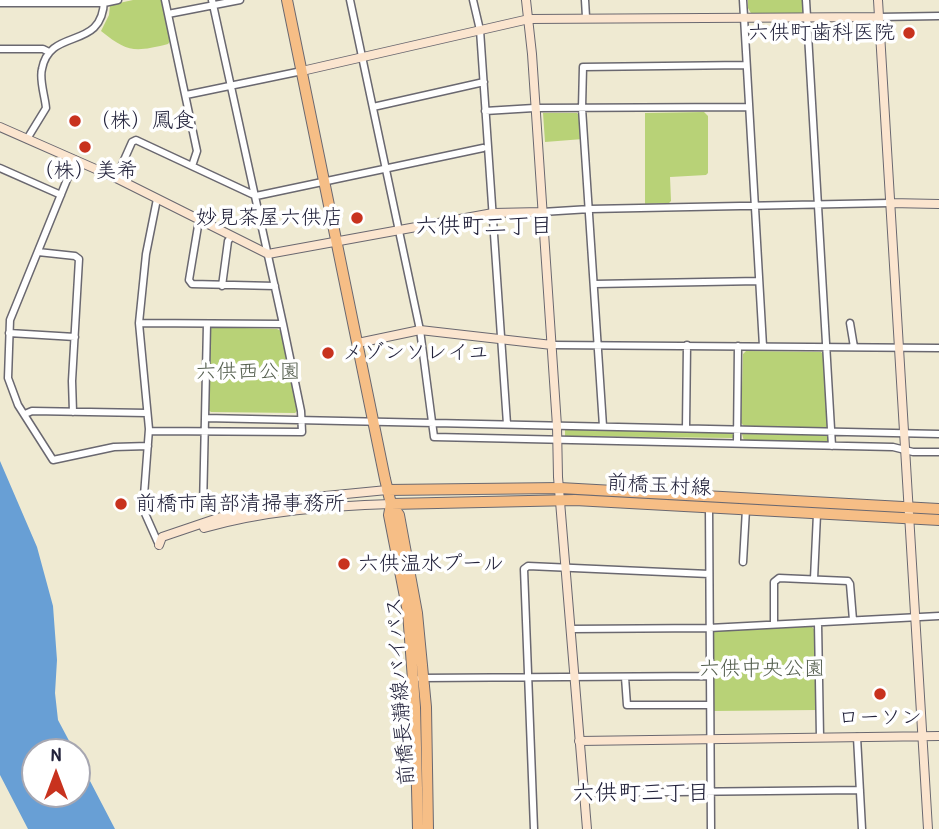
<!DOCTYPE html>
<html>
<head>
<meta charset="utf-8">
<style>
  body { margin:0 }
  #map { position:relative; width:939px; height:829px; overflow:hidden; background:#efead2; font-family:"Patrick Hand",sans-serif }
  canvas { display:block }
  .north { position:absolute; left:21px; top:738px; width:70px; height:70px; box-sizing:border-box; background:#fff; border:2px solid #a7a7b1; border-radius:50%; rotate:0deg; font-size:19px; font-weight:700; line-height:28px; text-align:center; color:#22223b }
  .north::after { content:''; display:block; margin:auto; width:24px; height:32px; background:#c8321e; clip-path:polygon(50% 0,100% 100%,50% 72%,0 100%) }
</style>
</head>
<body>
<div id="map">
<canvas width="939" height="829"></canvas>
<div class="north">N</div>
</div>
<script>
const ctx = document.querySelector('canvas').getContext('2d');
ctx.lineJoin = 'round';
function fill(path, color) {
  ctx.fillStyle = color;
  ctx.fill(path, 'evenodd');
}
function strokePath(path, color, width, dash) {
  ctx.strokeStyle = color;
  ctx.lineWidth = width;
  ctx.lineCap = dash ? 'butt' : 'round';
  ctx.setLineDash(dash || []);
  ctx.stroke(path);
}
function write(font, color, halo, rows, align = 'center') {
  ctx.font = font + ' "Patrick Hand","Klee One",sans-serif';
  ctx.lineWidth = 7;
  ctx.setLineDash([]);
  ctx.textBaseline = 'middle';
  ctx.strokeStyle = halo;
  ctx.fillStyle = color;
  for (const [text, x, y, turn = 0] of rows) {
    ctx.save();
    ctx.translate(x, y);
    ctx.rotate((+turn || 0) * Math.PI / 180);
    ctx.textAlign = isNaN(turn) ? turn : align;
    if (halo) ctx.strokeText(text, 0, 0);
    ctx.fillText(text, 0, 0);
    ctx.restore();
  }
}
const green = new Path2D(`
  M133 0H161L170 41 168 44C135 52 128 53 101 31L109 15 110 5Z
  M748 0H804L805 11 802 14 752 15 748 8Z
  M704 112 708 116V173L706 175 670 177 671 201 669 203 645 204V113Z
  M543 113H577L580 117 583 139 545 142Z
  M213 327 277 329 281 331 298 410 295 413 211 412 207 409 209 330Z
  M746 351 821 352 824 355 828 425 826 428 744 426 741 423 743 354Z
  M565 428 733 432 735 438 565 436Z
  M742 434 827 435H830L829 441 826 443 744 441Z
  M811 626 814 629 817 710 714 711 713 633 716 630Z`);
const water = new Path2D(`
  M0 461 37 547 53 606 57 660 55 693 58 720 75 752H35V794H77V756L115 829H28L0 775Z`);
const street = new Path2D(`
  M165 0 197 151 192 166
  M350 0 420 330 434 437 893 447 913 452H939
  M473 0 480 30 507 424
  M585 0 586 17
  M743 0 763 346
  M806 0 832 446
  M0 3H104L118 0
  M168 14 240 0
  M879 17 939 16
  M0 49H43L49 52
  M186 95 302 71
  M373 107 484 82
  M485 111 534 108 748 107
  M27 139 46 108C45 96 39 80 42 69 50 26 103 52 104 0
  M75 160 10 320 8 378 18 405 53 460 114 447 148 446
  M0 168 61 195
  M116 178 132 142 136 140 256 196 483 148
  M157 199 146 254 139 323 149 429 143 509 159 545
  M542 212 590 209 890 203
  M200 221 198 226 189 280 192 284 275 286
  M38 252 75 256 79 259 72 381 73 412
  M595 284 759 281
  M222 286 228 241 231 237
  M139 323 283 324
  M850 323 854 347
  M207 324 205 418 939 434
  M9 333 75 337
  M552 345 939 348
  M25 414 32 411 147 413
  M603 426 582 108 583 67 745 65
  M686 428 687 345
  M149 431 302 432 301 411 283 324 212 0
  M737 443 738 346
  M709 507 711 829
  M203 508 205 418
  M743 562 746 509
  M814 579 817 514
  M818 623 820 737
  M774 624V582L779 578 848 581 850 584 853 620
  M571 629 709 628 939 616
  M625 677 627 705H709
  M420 678 709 676
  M857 737 862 829
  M583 793 860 790
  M534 829 524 569 528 566 709 574`);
const secondary = new Path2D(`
  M526 0 532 54 557 426 558 477 587 829
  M878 0 928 829
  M302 71 529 19 879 17
  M0 127 116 178 268 254 493 213 542 212
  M890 203 939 204
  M358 343 420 330 552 345
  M204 528C264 511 328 506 391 504
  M159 545 162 537 221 517 270 504 315 497 387 490
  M579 741 939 736`);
const primary = new Path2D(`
  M287 0 385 479 391 504 399 515 417 613 426 707 428 829
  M387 490 560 488 939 509
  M391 504 575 500 939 520
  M391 504 389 515 408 612 415 707 418 829`);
const markers = [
  [909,33,7,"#c8321e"],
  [75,121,7,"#c8321e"],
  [85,147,7,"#c8321e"],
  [357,218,7,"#c8321e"],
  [328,353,7,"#c8321e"],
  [121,504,7,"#c8321e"],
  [344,564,7,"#c8321e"],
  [880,694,7,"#c8321e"]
];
const poiNames = [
  ["六供町歯科医院",895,33,"right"],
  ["（株）鳳食",89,121],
  ["（株）美希",85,171,"center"],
  ["妙見茶屋六供店",343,218,"right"],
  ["メゾンソレイユ",342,353],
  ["前橋市南部清掃事務所",135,504],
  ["六供温水プール",358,564],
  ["ローソン",880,718,"center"]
];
const parkNames = [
  ["六供西公園",248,372],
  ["六供中央公園",762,669]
];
const streetNames = [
  ["前橋玉村線",659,486,3],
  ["前橋長瀞線バイパス",401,691,-94]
];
const neighbourhoodNames = [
  ["六供町二丁目",484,227],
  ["六供町三丁目",641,794]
];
fill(green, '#b8d277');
fill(water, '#689fd5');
strokePath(street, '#6a6870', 9);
strokePath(secondary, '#6a6870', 10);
strokePath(primary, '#6a6870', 12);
strokePath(street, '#fff', 6);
strokePath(secondary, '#fbe5cf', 8);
strokePath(primary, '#f6be86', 10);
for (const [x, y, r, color] of markers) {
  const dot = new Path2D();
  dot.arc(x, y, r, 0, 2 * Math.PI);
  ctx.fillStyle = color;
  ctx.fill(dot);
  strokePath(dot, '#fff', 2.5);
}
write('21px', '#22223b', '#fff', poiNames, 'left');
write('21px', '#566050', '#fff', parkNames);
write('21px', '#22223b', '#fff', streetNames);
write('23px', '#22223b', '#fff', neighbourhoodNames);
</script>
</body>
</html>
